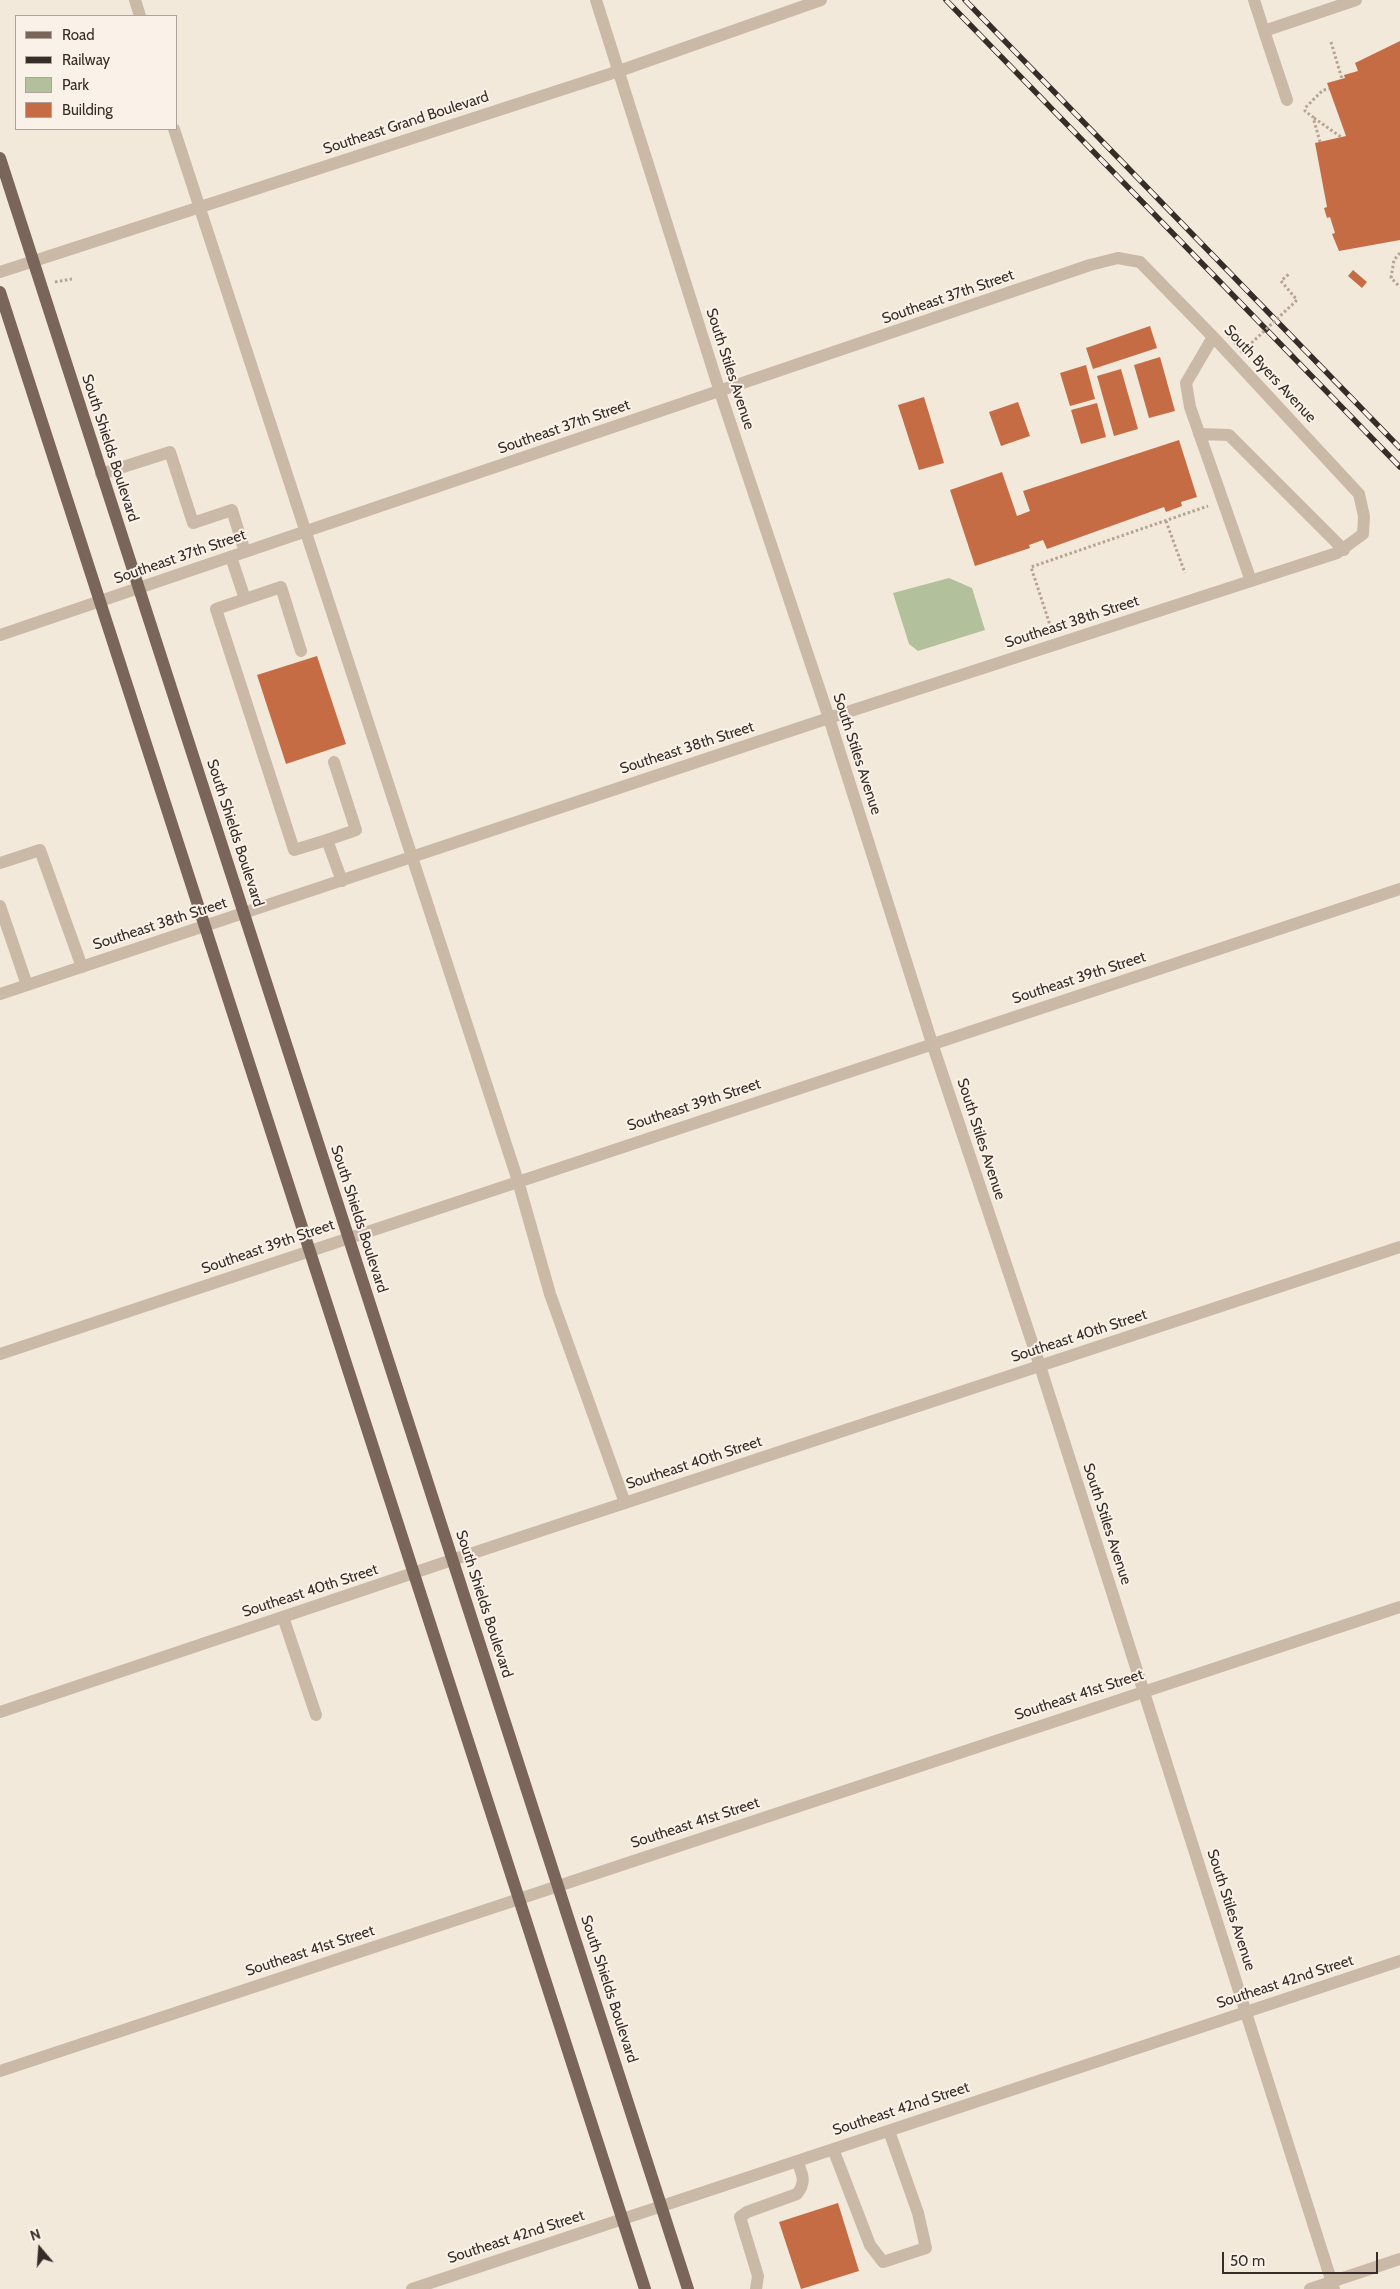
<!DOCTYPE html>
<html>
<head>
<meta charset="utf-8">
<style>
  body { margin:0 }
  #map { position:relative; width:1400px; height:2289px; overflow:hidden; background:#f2e9db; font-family:Cabin,sans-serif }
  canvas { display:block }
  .legend { position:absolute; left:15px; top:15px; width:162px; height:115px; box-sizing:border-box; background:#faf2e8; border:1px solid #aca39b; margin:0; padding:6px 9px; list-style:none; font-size:15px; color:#372d28 }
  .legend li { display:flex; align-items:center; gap:10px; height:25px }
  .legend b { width:25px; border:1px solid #aca39b }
  .north { position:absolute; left:15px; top:2224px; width:50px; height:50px; -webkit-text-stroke:4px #faf2e8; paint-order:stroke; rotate:342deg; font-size:14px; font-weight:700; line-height:20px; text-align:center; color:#372d28 }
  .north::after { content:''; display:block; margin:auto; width:18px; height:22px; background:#372d28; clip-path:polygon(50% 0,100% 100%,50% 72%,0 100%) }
  .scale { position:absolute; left:1222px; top:2252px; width:156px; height:22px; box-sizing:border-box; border:2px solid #372d28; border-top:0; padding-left:6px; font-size:15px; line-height:18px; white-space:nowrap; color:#372d28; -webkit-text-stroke:4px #faf2e8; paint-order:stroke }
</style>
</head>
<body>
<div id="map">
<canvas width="1400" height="2289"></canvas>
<ul class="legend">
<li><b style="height:6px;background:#796559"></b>Road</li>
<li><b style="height:6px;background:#372d28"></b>Railway</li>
<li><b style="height:14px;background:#b2c19b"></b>Park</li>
<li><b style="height:14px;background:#c66c45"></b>Building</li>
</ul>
<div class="north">N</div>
<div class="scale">50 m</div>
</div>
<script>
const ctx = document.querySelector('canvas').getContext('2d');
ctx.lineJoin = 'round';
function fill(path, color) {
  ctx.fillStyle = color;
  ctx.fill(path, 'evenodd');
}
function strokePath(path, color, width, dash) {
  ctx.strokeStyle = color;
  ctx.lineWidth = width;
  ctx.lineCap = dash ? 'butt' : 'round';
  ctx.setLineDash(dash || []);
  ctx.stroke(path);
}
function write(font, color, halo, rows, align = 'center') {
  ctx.font = font + ' Cabin,sans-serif';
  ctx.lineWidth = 4;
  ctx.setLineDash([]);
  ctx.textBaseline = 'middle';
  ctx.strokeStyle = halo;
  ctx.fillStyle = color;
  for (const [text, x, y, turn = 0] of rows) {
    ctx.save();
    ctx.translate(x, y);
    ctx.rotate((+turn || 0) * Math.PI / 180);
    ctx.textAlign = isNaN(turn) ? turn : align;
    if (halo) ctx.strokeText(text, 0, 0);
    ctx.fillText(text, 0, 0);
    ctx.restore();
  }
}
const green = new Path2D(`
  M949 578 972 588 985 630 918 651 909 644 893 593Z`);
const building = new Path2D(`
  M1400 41V240L1339 251 1332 234 1335 233 1330 217 1327 218 1324 208 1327 207 1315 143 1346 136 1327 83 1345 78 1344 75 1358 71 1355 63Z
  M1353 270 1367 282 1362 288 1348 276Z
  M1150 326 1157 348 1093 369 1086 348Z
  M1160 357 1175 411 1149 418 1134 365Z
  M1086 365 1095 399 1070 406 1060 373Z
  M1121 369 1138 429 1114 436 1097 376Z
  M924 397 944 463 919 470 898 405Z
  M1018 402 1030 436 1001 446 989 412Z
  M1097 403 1106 437 1081 444 1071 410Z
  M1179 440 1197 497 1181 502 1182 506 1166 512 1164 507 1047 549 1043 540 1029 545 1030 548 975 566 950 490 1002 472 1017 516 1030 511 1023 491Z
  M317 656 346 744 286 764 257 675Z
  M838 2203 859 2271 801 2289 779 2222Z`);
const path = new Path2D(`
  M1331 42 1342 79
  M1314 118 1341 137
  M1320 142 1313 117 1305 111V108L1323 90 1329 89
  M1400 253 1394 260 1391 278 1400 287
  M55 282 72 279
  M1166 521 1185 573
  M1051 628 1031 567 1208 506`);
const minor = new Path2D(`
  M135 0 140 16
  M596 0 720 392 829 718 932 1043 1040 1366 1334 2289
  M1254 0 1264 31 1356 0
  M1264 31 1287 100
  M174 129 518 1181 550 1294 625 1503
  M0 272 619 71 821 0
  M1213 337 1186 383 1190 407 1251 581
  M1199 434 1229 435 1344 550
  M101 474 170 452 193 523 232 510 245 552
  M231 557 245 599
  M0 635 1090 265 1118 258 1140 262 1218 342 1359 494 1364 516 1363 534 1337 553 829 718 0 994
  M301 651 281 587 216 609 294 850 327 840 342 881
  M327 840 356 830 334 762
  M0 863 40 850 82 967
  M0 906 27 985
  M0 1354 1400 889
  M283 1617 316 1715
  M0 1712 452 1560 1400 1247
  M0 2071 1400 1607
  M833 2149 870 2245 883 2262 926 2248 918 2213 889 2131
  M412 2289 1400 1961
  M756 2289 758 2276 740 2217 747 2212 797 2194C807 2182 802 2173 797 2161
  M1310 2289 1400 2259`);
const major = new Path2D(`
  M0 158 688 2289
  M0 292 645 2289`);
const rail = new Path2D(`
  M946 0 1400 467
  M965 0 1400 448`);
const pathBridge = new Path2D(`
  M1228 335 1242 352 1297 300 1281 281 1290 273`);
const streetNames = [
  ["Southeast Grand Boulevard",406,123,-18],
  ["Southeast 37th Street",948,297,-19],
  ["South Stiles Avenue",730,369,72],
  ["South Byers Avenue",1270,374,47],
  ["Southeast 37th Street",564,427,-19],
  ["South Shields Boulevard",110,448,72],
  ["Southeast 37th Street",180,557,-19],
  ["Southeast 38th Street",1072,622,-18],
  ["Southeast 38th Street",687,748,-18],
  ["South Stiles Avenue",857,754,72],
  ["South Shields Boulevard",235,833,72],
  ["Southeast 38th Street",160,924,-18],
  ["Southeast 39th Street",1079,978,-18],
  ["Southeast 39th Street",694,1105,-18],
  ["South Stiles Avenue",981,1139,72],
  ["South Shields Boulevard",359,1219,72],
  ["Southeast 39th Street",268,1247,-19],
  ["Southeast 40th Street",1079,1336,-18],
  ["Southeast 40th Street",694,1463,-18],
  ["South Stiles Avenue",1107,1524,72],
  ["Southeast 40th Street",310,1591,-18],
  ["South Shields Boulevard",484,1604,72],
  ["Southeast 41st Street",1079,1695,-18],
  ["Southeast 41st Street",695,1823,-18],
  ["South Stiles Avenue",1231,1910,72],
  ["Southeast 41st Street",310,1951,-18],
  ["Southeast 42nd Street",1285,1982,-18],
  ["South Shields Boulevard",609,1989,72],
  ["Southeast 42nd Street",901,2109,-18],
  ["Southeast 42nd Street",516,2237,-18]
];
fill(green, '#b2c19b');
fill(building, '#c66c45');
strokePath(path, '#b6a391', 3, [2.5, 2.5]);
strokePath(minor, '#cab9a7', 12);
strokePath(major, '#796559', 12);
strokePath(rail, '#372d28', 5.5);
strokePath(rail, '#faf2e8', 4, [11]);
strokePath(pathBridge, '#b6a391', 3, [2.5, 2.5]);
write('15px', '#372d28', '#faf2e8', streetNames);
</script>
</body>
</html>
